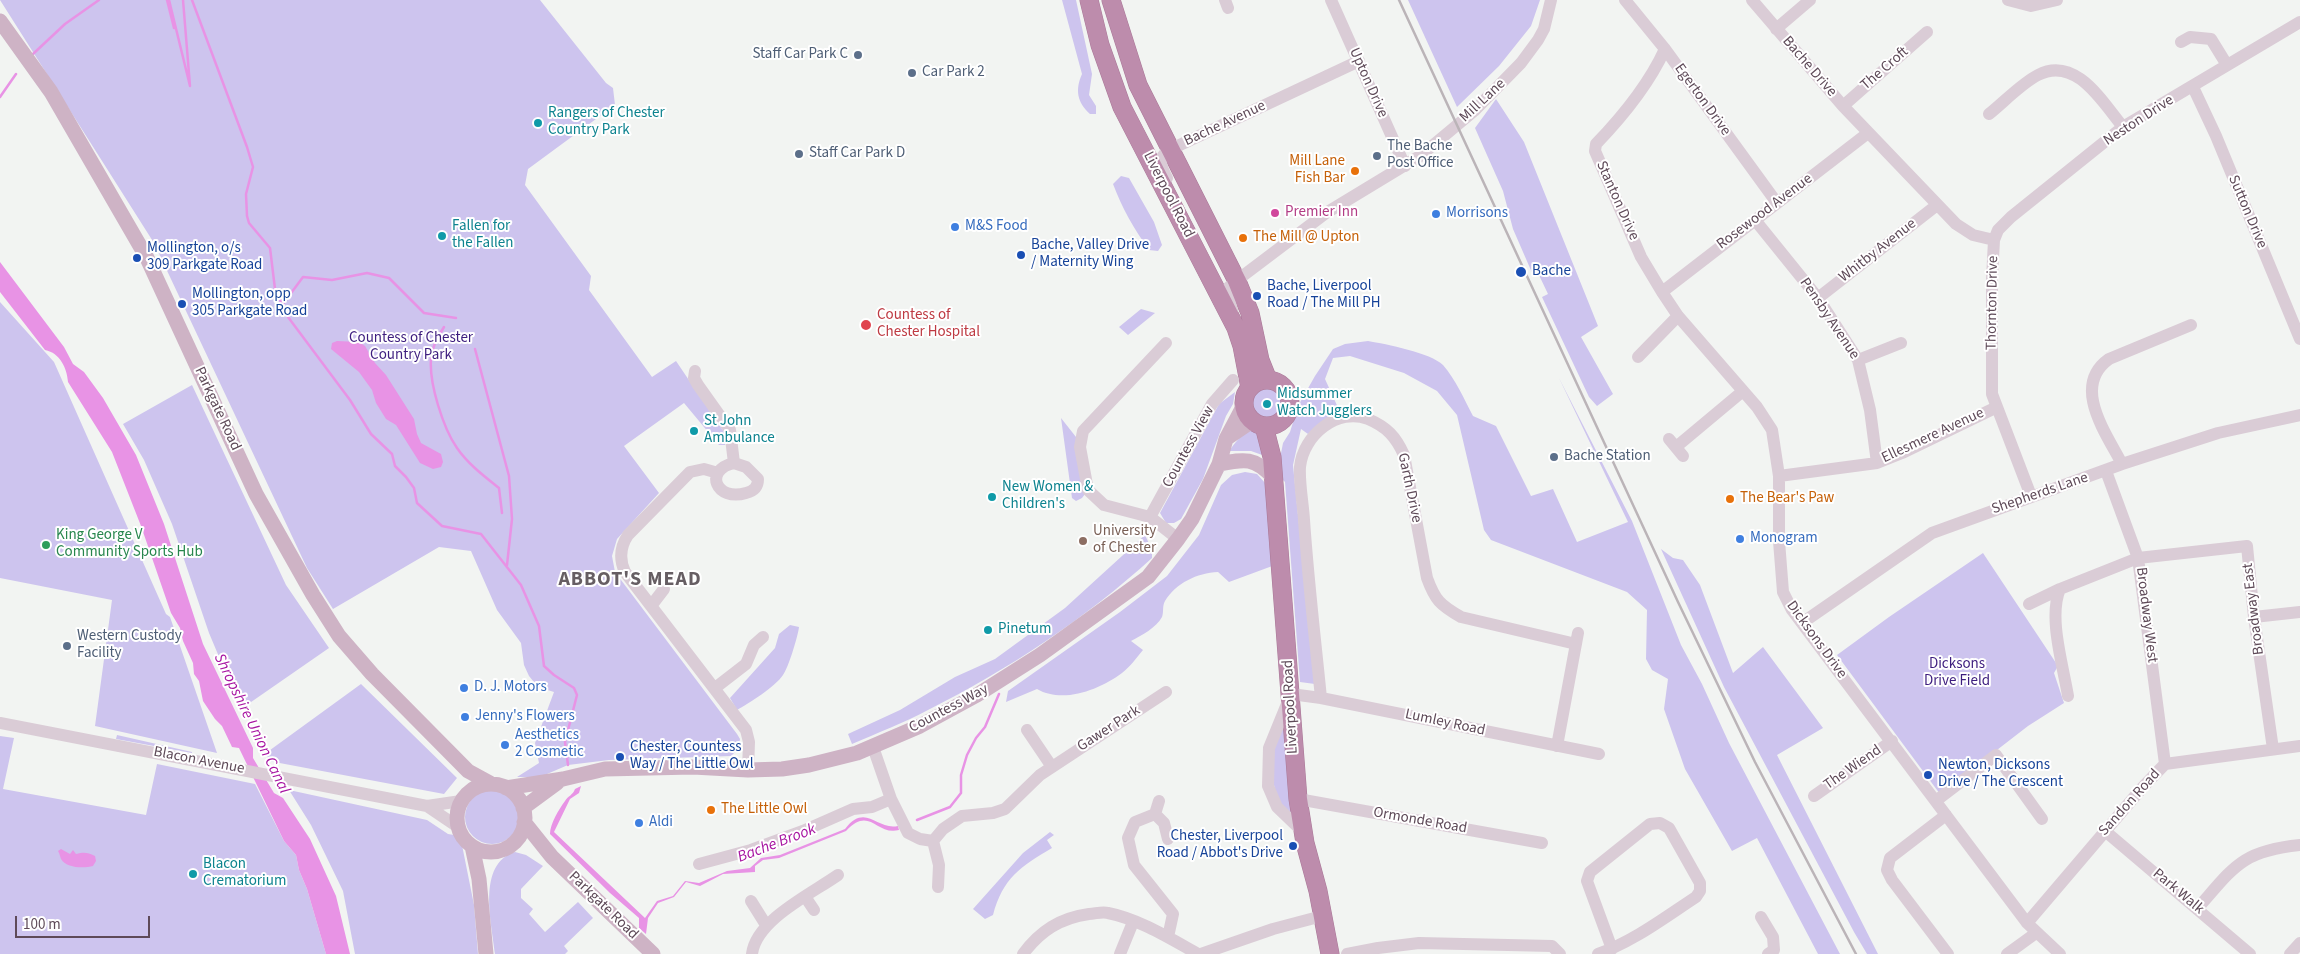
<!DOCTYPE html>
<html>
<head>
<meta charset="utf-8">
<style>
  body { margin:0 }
  #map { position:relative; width:2300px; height:954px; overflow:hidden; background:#f2f4f2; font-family:"Source Sans 3",sans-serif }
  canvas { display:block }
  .scale { position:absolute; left:15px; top:916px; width:135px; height:22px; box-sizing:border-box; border:2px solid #5e4a58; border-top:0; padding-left:6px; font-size:15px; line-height:18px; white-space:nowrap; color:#5e4a58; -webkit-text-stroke:4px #fff; paint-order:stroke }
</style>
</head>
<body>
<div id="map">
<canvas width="2300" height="954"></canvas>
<div class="scale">100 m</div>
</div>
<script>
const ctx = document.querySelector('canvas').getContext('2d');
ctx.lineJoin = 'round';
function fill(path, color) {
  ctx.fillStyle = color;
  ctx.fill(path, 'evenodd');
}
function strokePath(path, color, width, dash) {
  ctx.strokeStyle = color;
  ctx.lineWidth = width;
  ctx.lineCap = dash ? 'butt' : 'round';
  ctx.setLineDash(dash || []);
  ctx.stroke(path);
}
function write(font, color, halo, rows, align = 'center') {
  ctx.font = font + ' "Source Sans 3",sans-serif';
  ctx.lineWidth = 4;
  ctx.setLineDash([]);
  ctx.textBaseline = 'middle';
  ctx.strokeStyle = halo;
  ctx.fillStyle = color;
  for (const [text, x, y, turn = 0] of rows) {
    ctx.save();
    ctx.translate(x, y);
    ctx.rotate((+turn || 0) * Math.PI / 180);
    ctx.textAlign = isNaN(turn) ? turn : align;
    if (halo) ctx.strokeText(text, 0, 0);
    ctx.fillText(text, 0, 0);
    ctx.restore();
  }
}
const green = new Path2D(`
  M0 0H540L606 83 613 88 615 105 528 169 525 185 591 276 589 290 652 377 676 361 724 432 725 445H719L684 403 624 446 659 493 617 539 612 556 615 572 737 734 740 739 738 749 731 756 609 760 568 765 540 777H517L539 763 535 743 554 692 538 687 529 676 524 665 521 643 497 610 471 551 439 547 333 609 307 568 154 243Z
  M1062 0H1076L1092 74 1089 95 1096 106V114H1090C1077 102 1075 90 1082 74Z
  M1408 0H1540L1531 26 1499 66 1457 107Z
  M1496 99 1524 142 1598 326 1581 337 1613 394 1597 406 1589 397 1542 297 1548 294 1538 273 1533 275 1513 229 1503 191 1475 128Z
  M1121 176 1129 178 1154 222 1162 245 1158 251 1149 250C1134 229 1122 208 1113 184Z
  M0 302 54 362 166 614 170 617 217 753 95 726 112 600 0 578Z
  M1141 309 1155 313 1128 335 1119 327Z
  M1368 341C1386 344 1431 353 1443 365 1456 380 1464 399 1473 416L1496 426 1531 496 1553 489 1577 542 1628 522 1559 378 1632 521 1681 645 1702 684 1729 743 1840 954H1818L1757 838 1732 851 1685 769 1664 709 1668 679 1652 670 1646 659 1647 610 1627 592 1491 540 1484 530 1457 415 1437 391 1404 373 1350 356 1333 358 1325 379 1340 412 1308 434 1301 429 1293 465 1315 684 1300 682 1285 482 1277 474 1283 443 1290 432 1298 406 1315 376 1333 349 1345 344Z
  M192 385 286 585 329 648 241 709 209 633 172 524 144 460 123 424Z
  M1253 403a14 14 0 1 1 28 0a14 14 0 1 1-28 0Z
  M1235 392 1233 404 1226 416 1203 479 1181 519 1174 523H1166L1160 513 1219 404Z
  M1061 418 1076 437 1085 494 1082 498 1076 501 1072 498Z
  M1257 429 1265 456 1251 451H1229C1237 441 1243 430 1257 429Z
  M1245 472 1257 474 1266 484 1275 565 1229 582 1218 572C1197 573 1176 583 1165 601 1162 606 1164 612 1162 617 1156 628 1142 635 1131 641L1143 650C1137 657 1130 667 1122 673 1099 690 1063 704 1037 689L1006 702 1008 691 1120 612 1167 576 1199 535 1221 485 1232 475Z
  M1145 535 1152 550V558C1086 618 1008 670 928 710 904 723 877 733 852 744L848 734 900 710 955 677 995 659 1065 608Z
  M1661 549 1673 558 1683 560 1700 585 1733 673 1763 647 1823 728 1777 755 1878 954H1867L1854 932 1724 687Z
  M1983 553 2058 666 2054 673 2064 703 2028 726 1940 794 1837 655 1889 617Z
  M790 625 799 627C798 636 788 669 783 675 775 687 749 703 737 710L730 698 775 648 779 634Z
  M361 684 457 778 444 794 269 761 266 753Z
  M1286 729 1292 812 1288 814C1269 793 1268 755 1280 730Z
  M117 735 192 752V753L116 739Z
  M0 736 14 738 3 789 146 815 157 764 255 784 284 841 296 855 299 870 307 889 326 954H0Z
  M289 790 427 820 448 834 454 835 462 845 474 905 478 954H355L343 891 311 825Z
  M465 817a27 27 0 1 1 54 0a27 27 0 1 1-54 0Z
  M1050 832 1054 835 1047 840 1052 848C1020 867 1003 878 993 915L985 919 973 909 1023 853Z
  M515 852 526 855 543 866 521 889V898L533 909 529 914 545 932 578 902 593 918 564 946 568 951 565 954H495C492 924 476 864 515 852Z`);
const water = new Path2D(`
  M0 262 64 347 73 364 84 372 103 398 136 455 164 524 203 644 253 748V758L274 793 283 798 310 839 336 896 350 954H326L307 889 299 870 296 855 284 841 239 748 232 747 222 726 215 719 203 701 199 681 194 674 193 663 183 641 180 628 171 613 141 526 112 452 68 382C67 368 60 353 45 350L0 292Z
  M337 341 359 342 365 346 375 363 386 375 414 419 417 434 421 443 441 454 443 462 441 467 433 469 420 463 396 425 386 419 376 403 372 390 359 372 331 349 332 343Z
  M581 786 579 793 570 799 554 832 645 918 657 901 673 896 685 881 699 883 727 871 750 868 761 858 780 855 845 829C866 802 877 831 898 826L899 830C876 836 870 805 846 831L779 858 763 860 755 866V872L723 874 700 886 686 882 674 897 658 903 648 918 646 934 639 928V918L610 893 550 834C550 824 559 809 565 801 568 796 573 795 575 789Z
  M61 849 70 854 73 850 76 854C84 852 87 852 95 856L96 861 93 866C85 868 67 869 61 859 60 857 60 854 58 851Z`);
const stream = new Path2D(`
  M167 0 174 28
  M169 0 190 86 183 0
  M192 0 247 147 253 167 246 194 247 216 249 223 270 248 275 289 288 317 350 400 371 434 392 454 395 466 406 477 414 488 417 503 442 526 481 534 521 585 539 626 544 666 554 675 574 688 577 695 565 742 568 765
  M33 54 65 24 99 0
  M0 97 16 74
  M283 304 303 277 332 280 367 273 389 278 424 313 456 318
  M444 327C438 337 432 346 431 359 429 383 443 428 457 448 468 464 484 476 499 488L502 513
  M475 349 509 476 512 519 507 565
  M917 820 950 807 961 793V775L967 755 976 738 985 727 999 694`);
const minor = new Path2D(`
  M1225 0 1228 8
  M1331 0 1405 166
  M1625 0 1665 49 1777 203
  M1752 0 1843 106 1956 224 1973 235 1994 240
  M2008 0 2031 6 2057 0
  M1776 29 1810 0
  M2181 42 2190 37 2211 39 2227 65
  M1665 49C1649 84 1623 116 1596 144L1595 151 1641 257 1662 292 1678 316 1757 407 1772 430 1779 476V541L1783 592 1792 610 2027 923 2060 954
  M2193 87 2216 136 2300 339
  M1843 106 1927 32
  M1989 114C2004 102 2022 83 2038 75 2076 55 2103 103 2123 127
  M1167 178C1161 167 1157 158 1169 150L1359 61
  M1755 220 1818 298 1858 360 1870 410 1877 463
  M1662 292 1868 133
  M1818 298 1937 205
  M1232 310 1227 289 1232 284 1326 213 1420 156 1474 111 1521 63 1538 40 1544 29 1551 0
  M1166 343 1083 431 1080 447 1088 490 1104 505 1150 517 1178 539
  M1638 357 1678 316
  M1858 360 1901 343
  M695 371 694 378 698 385 730 430 734 463
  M1669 439 1683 456
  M1676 447 1743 391
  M734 463 746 467 758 479C758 487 754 491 746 493 716 502 703 470 734 463Z
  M2122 464C2106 433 2071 386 2109 359L2191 325
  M2106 471 2138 558 2165 764
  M718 473 704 469 690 472 628 535C620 547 619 559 625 572L746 730 749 742 748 770
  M1779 476 1877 463 1902 453 1997 407
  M2031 496 1992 394V279L1994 240 1998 230 2011 217 2123 127 2300 22
  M1150 517 1212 404 1233 380
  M2060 589C2048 617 2063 665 2068 696
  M2029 604 2060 589 2138 558 2247 546 2254 617 2273 749
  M651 606 664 589
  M2254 617 2300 612
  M1802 623 1932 533 2122 464 2218 433 2300 415
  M715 688 746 664 754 645 763 637
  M1321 698C1315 638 1308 579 1304 520 1303 503 1299 483 1300 467 1303 435 1338 407 1368 419 1387 427 1396 437 1404 455L1427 578C1435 600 1440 605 1461 617L1576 644
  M0 723 427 806 461 801
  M1027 730 1052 767
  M1557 746 1578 633
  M873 747 891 799 908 833 920 839 933 841 943 829 962 816 993 813 1005 809 1040 775 1166 692
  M1814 796 1892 741
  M1298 799 1542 843
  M1937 800 1996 755 2042 819
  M427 806 458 827
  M1155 814 1159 801
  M1946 815 1890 858 1887 870 1892 880 1948 954
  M2105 831 2250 954
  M1303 832 1277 807 1268 786 1269 748 1291 694 1321 698 1599 754
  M933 841 939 865 938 887
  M699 864 751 850 803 831 853 809 872 807 891 799
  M806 898 814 910
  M751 901 766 925
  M2197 909C2234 867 2241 851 2300 845
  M1761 917 1773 937 1774 950 1768 954
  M2027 923 2142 788 2165 764 2300 746
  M1168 937 1173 914 1134 865 1128 838 1135 822 1155 814 1164 823 1168 839
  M752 954C756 920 811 894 838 875
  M1023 954C1040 931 1060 918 1089 914 1095 914 1102 911 1108 913 1139 919 1171 939 1198 954
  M1120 954 1133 922
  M1201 954 1273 929 1322 916
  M1347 954 1378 948 1419 943 1552 946 1560 954
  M1598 954C1634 941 1664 918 1696 897L1700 891V883L1669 828 1660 823 1650 824 1590 872 1587 881 1612 949
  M2007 954 2036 933
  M2290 954 2300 943`);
const major = new Path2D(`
  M0 21 51 92 147 258 256 494 313 595 339 636 372 674 468 771 490 783
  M1227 438 1252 421
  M1219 464C1245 459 1254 457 1273 477
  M457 818a34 34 0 1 1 68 0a34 34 0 1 1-68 0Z
  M506 788 563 779 605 769 693 767 748 770 782 769 809 765 857 753 920 726 977 695 1040 655 1148 577 1178 539 1192 519 1219 464 1226 439 1244 405
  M523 808 557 783
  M524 822 552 857 653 954
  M472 846 479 879 486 954`);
const highway = new Path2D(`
  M1089 0 1100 45 1122 107 1236 328 1242 346 1250 388
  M1111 0 1138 85 1237 281 1250 313 1260 360 1268 380
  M1244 403a23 23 0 1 1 46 0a23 23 0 1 1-46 0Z
  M1264 426 1272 457 1298 799 1305 843 1318 891 1330 954`);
const rail = new Path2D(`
  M1399 0 1678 602 1755 762 1856 954`);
const markers = [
  [858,55,5,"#5c6f8a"],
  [912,73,5,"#5c6f8a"],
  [538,123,5,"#0f9aa8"],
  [799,154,5,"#5c6f8a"],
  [1377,156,5,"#5c6f8a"],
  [1355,171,5,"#e8710a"],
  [1275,213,5,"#d1479c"],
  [1436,214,5,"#3f7fe0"],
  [955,227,5,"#3f7fe0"],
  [442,236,5,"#0f9aa8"],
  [1243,238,5,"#e8710a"],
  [1021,255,5,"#1a4fb4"],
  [137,258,5,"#1a4fb4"],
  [1521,272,6,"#1a4fb4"],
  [1257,296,5,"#1a4fb4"],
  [182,304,5,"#1a4fb4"],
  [866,325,6,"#e0444e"],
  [1267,404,5,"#0f9aa8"],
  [694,431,5,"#0f9aa8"],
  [1554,457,5,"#5c6f8a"],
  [992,497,5,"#0f9aa8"],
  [1730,499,5,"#e8710a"],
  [1740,539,5,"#3f7fe0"],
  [1083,541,5,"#8d6e63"],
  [46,545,5,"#2e9e5b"],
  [988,630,5,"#0f9aa8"],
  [67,646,5,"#5c6f8a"],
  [464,688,5,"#3f7fe0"],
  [465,717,5,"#3f7fe0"],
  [505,745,5,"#3f7fe0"],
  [620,757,5,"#1a4fb4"],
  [1928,775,5,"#1a4fb4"],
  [711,810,5,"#e8710a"],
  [639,823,5,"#3f7fe0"],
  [1293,846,5,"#1a4fb4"],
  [193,874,5,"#0f9aa8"]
];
const serviceNames = [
  ["Staff Car Park C",848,55,"right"],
  ["Car Park 2",922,73],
  ["The Bache",1387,147],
  ["Post Office",1387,164],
  ["Staff Car Park D",809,154],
  ["Bache Station",1564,457],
  ["Western Custody",77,637],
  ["Facility",77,654]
];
const streetNames = [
  ["Bache Drive",1809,67,49],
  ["The Croft",1885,69,-41],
  ["Upton Drive",1368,83,66],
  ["Egerton Drive",1702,100,54],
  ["Mill Lane",1483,101,-43],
  ["Neston Drive",2139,121,-33],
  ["Bache Avenue",1225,124,-25],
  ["Liverpool Road",1168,195,63],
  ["Stanton Drive",1617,201,66],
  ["Rosewood Avenue",1765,212,-37],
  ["Sutton Drive",2247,212,67],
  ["Whitby Avenue",1878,251,-38],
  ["Thornton Drive",1993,303,-89],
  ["Pensby Avenue",1829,319,56],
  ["Parkgate Road",217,409,65],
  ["Ellesmere Avenue",1933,436,-25],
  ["Countess View",1189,447,-61],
  ["Garth Drive",1409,488,78],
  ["Shepherds Lane",2040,494,-19],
  ["Broadway East",2254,609,-97],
  ["Broadway West",2146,615,83],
  ["Dicksons Drive",1816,640,54],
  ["Liverpool Road",1291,707,-93],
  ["Countess Way",949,709,-28],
  ["Lumley Road",1445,723,12],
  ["Gawer Park",1109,729,-33],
  ["Blacon Avenue",199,761,11],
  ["The Wiend",1853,768,-35],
  ["Sandon Road",2130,803,-48],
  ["Ormonde Road",1420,821,10],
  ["Park Walk",2178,892,40],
  ["Parkgate Road",603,906,44]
];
const cultureNames = [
  ["Rangers of Chester",548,114],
  ["Country Park",548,131],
  ["Fallen for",452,227],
  ["the Fallen",452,244],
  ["Midsummer",1277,395],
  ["Watch Jugglers",1277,412],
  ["St John",704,422],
  ["Ambulance",704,439],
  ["New Women &",1002,488],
  ["Children's",1002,505],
  ["Pinetum",998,630],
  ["Blacon",203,865],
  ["Crematorium",203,882]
];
const foodNames = [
  ["Mill Lane",1345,162,"right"],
  ["Fish Bar",1345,179,"right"],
  ["The Mill @ Upton",1253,238],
  ["The Bear's Paw",1740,499],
  ["The Little Owl",721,810]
];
const hotelNames = [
  ["Premier Inn",1285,213]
];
const shopNames = [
  ["Morrisons",1446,214],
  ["M&S Food",965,227],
  ["Monogram",1750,539],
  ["D. J. Motors",474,688],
  ["Jenny's Flowers",475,717],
  ["Aesthetics",515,736],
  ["2 Cosmetic",515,753],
  ["Aldi",649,823]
];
const transitNames = [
  ["Bache, Valley Drive",1031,246],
  ["/ Maternity Wing",1031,263],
  ["Mollington, o/s",147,249],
  ["309 Parkgate Road",147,266],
  ["Bache",1532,272],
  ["Bache, Liverpool",1267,287],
  ["Road / The Mill PH",1267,304],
  ["Mollington, opp",192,295],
  ["305 Parkgate Road",192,312],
  ["Chester, Countess",630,748],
  ["Way / The Little Owl",630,765],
  ["Newton, Dicksons",1938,766],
  ["Drive / The Crescent",1938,783],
  ["Chester, Liverpool",1283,837,"right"],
  ["Road / Abbot's Drive",1283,854,"right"]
];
const healthNames = [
  ["Countess of",877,316],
  ["Chester Hospital",877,333]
];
const parkNames = [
  ["Countess of Chester",411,339],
  ["Country Park",411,356],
  ["Dicksons",1957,665],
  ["Drive Field",1957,682]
];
const educationNames = [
  ["University",1093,532],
  ["of Chester",1093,549]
];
const leisureNames = [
  ["King George V",56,536],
  ["Community Sports Hub",56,553]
];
const waterNames = [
  ["Shropshire Union Canal",251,724,64],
  ["Bache Brook",777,844,-21]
];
const districtNames = [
  ["ABBOT'S MEAD",630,581]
];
fill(green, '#cdc4ee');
fill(water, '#e893e5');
strokePath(stream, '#e893e5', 2.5);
strokePath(highway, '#a97897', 19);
strokePath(minor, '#daccd6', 12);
strokePath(major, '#ceb3c5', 15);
strokePath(highway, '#bd8cac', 18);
strokePath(rail, '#bbb4b8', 2.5);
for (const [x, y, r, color] of markers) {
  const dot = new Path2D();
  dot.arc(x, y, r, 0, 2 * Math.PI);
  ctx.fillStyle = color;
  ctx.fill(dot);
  strokePath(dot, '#fff', 2);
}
write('15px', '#4e5e75', '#fff', serviceNames, 'left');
write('15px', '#5e4a58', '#fff', streetNames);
write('15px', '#0d838f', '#fff', cultureNames, 'left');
write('15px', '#c56008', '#fff', foodNames, 'left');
write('15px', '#b23c85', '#fff', hotelNames, 'left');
write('15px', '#366cbe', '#fff', shopNames, 'left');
write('15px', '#164399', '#fff', transitNames, 'left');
write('15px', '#be3a42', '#fff', healthNames, 'left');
write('15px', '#3d1d7e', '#fff', parkNames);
write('15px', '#785e54', '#fff', educationNames, 'left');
write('15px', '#27864d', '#fff', leisureNames, 'left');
write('italic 16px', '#a714a1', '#fff', waterNames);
ctx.letterSpacing = '1px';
write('bold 20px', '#665e63', '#fff', districtNames);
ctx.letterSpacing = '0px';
</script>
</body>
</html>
